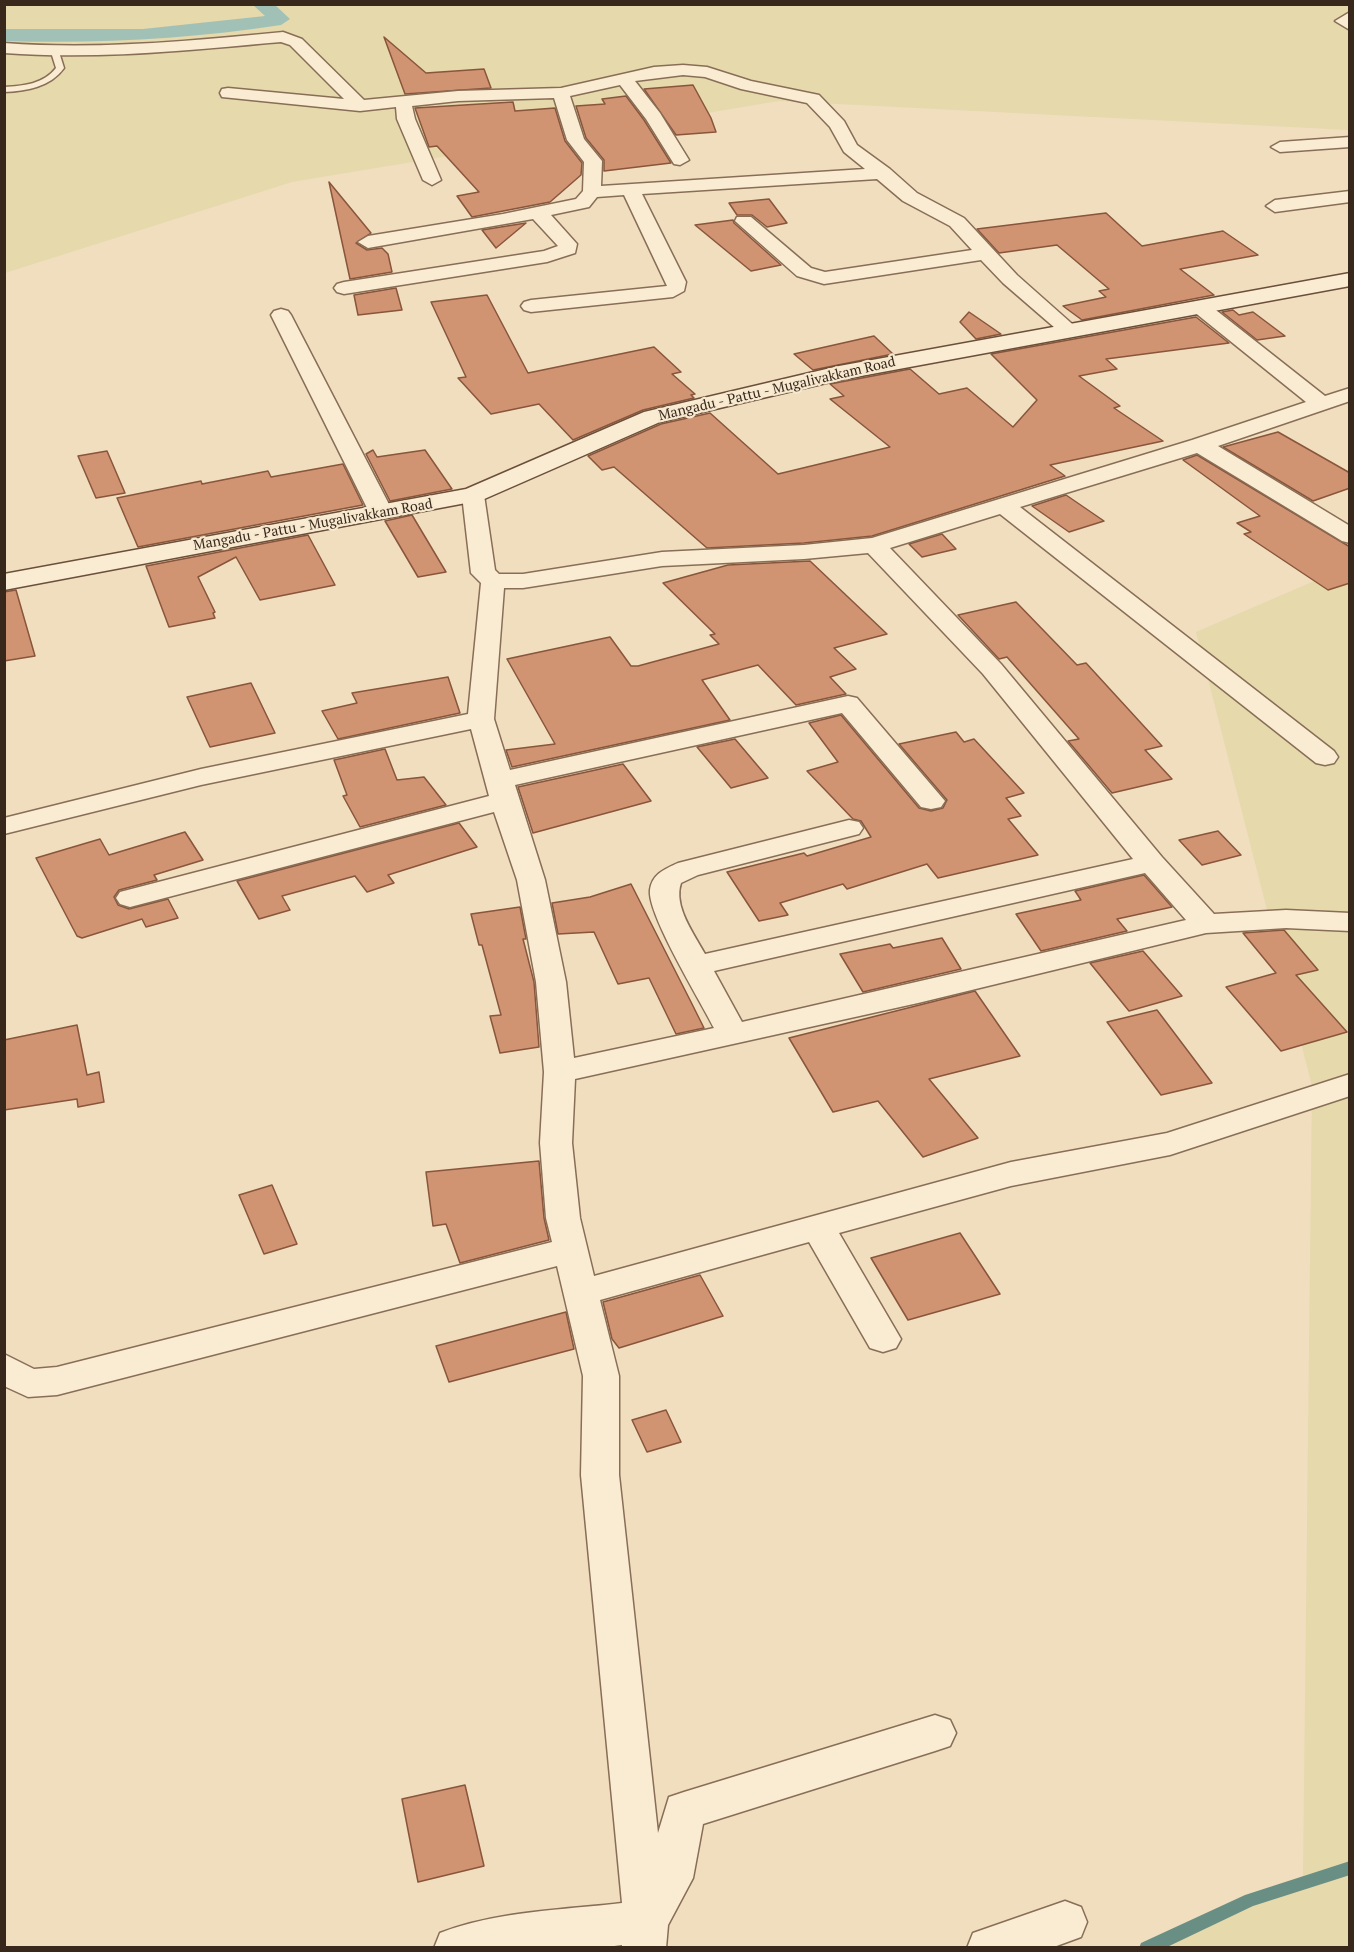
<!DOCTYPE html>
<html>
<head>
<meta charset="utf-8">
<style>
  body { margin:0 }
  #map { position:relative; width:1354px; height:1952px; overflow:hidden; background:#f0debf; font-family:"PT Serif",serif }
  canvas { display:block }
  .frame { position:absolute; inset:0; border:6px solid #38281c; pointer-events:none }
</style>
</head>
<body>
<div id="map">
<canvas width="1354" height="1952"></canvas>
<div class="frame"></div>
</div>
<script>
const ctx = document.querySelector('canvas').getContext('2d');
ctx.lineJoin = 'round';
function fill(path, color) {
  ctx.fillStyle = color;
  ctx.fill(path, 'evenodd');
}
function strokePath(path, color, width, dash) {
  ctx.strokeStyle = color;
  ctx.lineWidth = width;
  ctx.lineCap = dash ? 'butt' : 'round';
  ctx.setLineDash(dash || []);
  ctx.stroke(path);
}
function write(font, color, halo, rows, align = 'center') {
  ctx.font = font + ' "PT Serif",serif';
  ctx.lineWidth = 4.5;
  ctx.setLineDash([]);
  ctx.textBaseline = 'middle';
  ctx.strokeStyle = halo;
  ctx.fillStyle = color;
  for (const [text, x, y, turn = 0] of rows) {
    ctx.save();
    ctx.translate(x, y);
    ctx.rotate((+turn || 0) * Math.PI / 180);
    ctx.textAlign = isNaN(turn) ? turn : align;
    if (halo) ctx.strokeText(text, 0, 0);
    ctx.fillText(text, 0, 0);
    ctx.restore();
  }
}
const farmland = new Path2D(`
  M5 5H1349V130L779 101 292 182 5 273Z
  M1349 566V1947L1147 1948 1303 1876 1312 1086 1196 632Z`);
const stream = new Path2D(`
  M1350 1861V1875L1253 1906 1165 1948H1139L1141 1943 1245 1895Z`);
const canal = new Path2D(`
  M252 4H274L290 19 281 25C189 39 98 44 4 41V29H143L265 16Z`);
const building = new Path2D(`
  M384 37 426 73 484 69 491 88 405 94Z
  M693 85 711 118 716 132 676 135 644 89Z
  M626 96 644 120 671 163 604 171V160L586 138 576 106 605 104 602 99Z
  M513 102 515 111 555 108 565 141 582 163 581 175 550 202 472 217 457 196 479 192 437 146 429 147 415 108Z
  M329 182 371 233 356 243 367 250 382 248 388 254 392 272 350 279Z
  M769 199 787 223 767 227 752 215H737L729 203Z
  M1106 213 1142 246 1223 231 1258 255 1180 269 1214 295 1082 320 1063 306 1106 297 1099 291 1109 289 1057 245 999 253 977 229Z
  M733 220 734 223 781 265 751 271 695 225Z
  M526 223 496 248 482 230Z
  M396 288 402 310 358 315 354 295Z
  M487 295 528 373 654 347 681 372 672 374 695 394 691 395 694 398 643 410 573 440 539 404 491 414 458 378 466 377 431 302Z
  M1233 310 1239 315 1253 312 1285 336 1257 340 1222 312Z
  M969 312 1001 334 976 339 960 322Z
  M1196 317 1229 343 1106 359 1117 369 1079 376 1120 406 1114 408 1163 441 1050 465 1065 476 872 536 804 543 707 548 614 467 602 470 588 456 661 424 710 413 778 474 890 447 830 399 844 396 830 384 910 369 939 394 967 388 1013 427 1037 400 991 354Z
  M874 336 893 354 813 370 794 354Z
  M1278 432 1350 473V488L1313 501 1223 447Z
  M373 450 377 457 425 450 452 489 390 501 366 454Z
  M107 451 125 493 96 498 78 456Z
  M1197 455 1350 547V583L1328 590 1244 534 1251 532 1237 523 1260 516 1183 460Z
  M343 464 363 505 138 547 117 498 201 481 202 484 268 471 271 477Z
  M1066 495 1104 521 1069 532 1032 506Z
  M412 515 446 572 418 577 385 521Z
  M942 534 956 549 922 557 909 544Z
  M308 535 335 585 260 600 236 557 198 577 215 612 213 613 215 618 169 627 146 566Z
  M810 561 887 634 834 648 856 669 830 677 846 694 796 705 758 665 702 680 730 720 512 767 506 750 555 744 507 659 610 637 631 666H638L719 644 710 635 715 634 663 583 728 565Z
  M16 590 35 656 4 661V592Z
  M1016 602 1077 665 1086 663 1162 746 1145 750 1172 779 1112 793 1068 741 1079 739 1007 657 999 659 958 615Z
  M448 677 460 713 338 739 322 711 357 703 352 693Z
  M251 683 275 733 210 747 187 697Z
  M841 715 919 808 931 811 943 808 947 800 899 744 956 732 964 742 974 739 1024 793 1006 798 1021 816 1008 819 1038 855 938 878 927 864 847 889 843 884 780 903 788 915 759 921 727 872 804 853 807 856 871 837 861 821 853 819 807 771 838 762 809 723Z
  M735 739 768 778 731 788 697 747Z
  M385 749 397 780 424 777 446 805 360 827 343 796 347 795 334 760Z
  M623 764 651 801 533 833 518 787Z
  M459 823 477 847 388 875 394 883 367 892 355 876 282 896 290 910 259 919 237 881Z
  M1218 831 1241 855 1202 865 1179 840Z
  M185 832 203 860 154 875 157 880 119 890 114 897 118 905 129 909 168 899 178 918 146 927 142 919 82 938 77 936 36 858 100 839 109 855Z
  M1144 875 1172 907 1117 919 1127 931 1041 951 1016 914 1081 900 1075 891Z
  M631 884 691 1002 704 1028 676 1034 649 978 618 984 594 932 558 934 552 903 590 897Z
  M520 907 526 939H523L534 982 539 1047 500 1053 490 1016 501 1015 482 945H479L471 914Z
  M1284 930 1318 970 1296 975 1347 1032 1281 1051 1226 987 1276 973 1243 933Z
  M942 938 961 969 863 992 840 954 890 944 893 948Z
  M1143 951 1182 996 1129 1011 1090 963Z
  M975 991 1020 1056 929 1079 978 1138 923 1157 878 1101 833 1112 789 1038Z
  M1157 1010 1212 1083 1161 1095 1107 1022Z
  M77 1025 87 1075 99 1072 104 1102 78 1107 77 1099 4 1110V1040Z
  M539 1161 544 1218 549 1240 460 1263 446 1224 433 1226 426 1172Z
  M272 1185 297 1244 264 1254 239 1195Z
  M960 1233 1000 1294 908 1320 871 1258Z
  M700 1275 723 1316 619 1348 612 1339 603 1302Z
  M566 1312 574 1349 449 1382 436 1346Z
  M666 1410 681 1442 647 1452 632 1420Z
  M465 1785 484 1866 418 1882 402 1799Z`);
const lane = new Path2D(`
  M55 50 59 52 64 68C50 87 27 91 4 92V87C23 86 44 84 56 68L51 52Z`);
const street = new Path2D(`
  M1350 12V30L1335 21Z
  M283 32 302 39 364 100 458 91 561 88 654 67 683 65 707 67 751 81 819 95 844 121 857 145 890 169 917 193 964 218 1017 275 1079 330 1076 334H1062L1003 283 981 260 824 284 797 276 735 221 737 217H751L811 268 825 272 972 250 950 226 903 201 877 179 642 194 686 282 684 291 673 297 531 312 524 310 521 306 524 302 531 300 667 286 624 195 597 197 589 207 551 215 577 244 575 253 547 262 344 294 337 292 334 288 337 284 344 282 544 251 558 246 533 219 368 248 358 242 368 236 503 214 576 199 583 191 584 162 567 140 554 98 458 101 412 106 415 119 441 180 432 185 423 180 397 119 396 107 360 111 222 97 220 93 222 89 228 88 344 99 290 45 281 42C189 50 98 60 4 53V43C98 50 190 41 283 32ZM683 75 705 77 741 89 807 103 830 127 844 152 865 169 601 186 602 161 584 139 570 96 620 85 646 119 674 164 680 165 689 160 660 113 635 81Z
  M1350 137V147L1280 152 1271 147 1280 142Z
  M1350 191V202L1275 212 1266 206 1275 200Z
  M1200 301 1207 303 1325 396 1350 388V401L1218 446 1350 526V543L1342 541 1197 453 1020 507 1334 751 1338 757 1334 763 1325 765 1316 763 1000 514 890 548 1001 664 1162 857 1214 914 1286 910 1350 913V931L1286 928 1206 933 918 1003 575 1079 572 1143 580 1218 594 1276 1011 1162 1167 1133 1350 1074V1096L1170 1155 1011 1186 839 1233 901 1339 896 1348 883 1352 870 1348 809 1242 600 1300 619 1376V1475L658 1833 669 1797 684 1792 935 1715 950 1720 956 1733 950 1746 935 1751 703 1824 693 1878 668 1925 666 1948H622V1945L599 1948H434L440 1933C496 1911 563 1910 622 1903L581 1475 583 1376 557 1266 57 1395 28 1397 4 1386V1354L34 1369 57 1367 552 1242 546 1218 540 1143 544 1072 536 982 517 880 494 812 130 907 120 904 116 898 120 892 489 796 471 729 201 785 4 834V818L201 769 468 714 481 583 471 573 462 495 465 490H481L484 495 495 570 499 574H523L662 552 804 545 872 538 1192 440 1306 402 1193 311 1190 307 1193 303ZM868 553 983 674 1133 859 705 954C694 934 673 906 681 883L698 875 859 834 863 828 859 822 849 820 678 863C665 869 652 874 650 890 647 914 701 1002 714 1028L574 1058 566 982 545 880 515 785 842 713 921 807 931 809 941 807 945 801 857 698 848 696 510 770 494 719 504 588H523L662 566 804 559ZM1145 873 1186 920 742 1022 714 971Z
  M281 309 288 311 291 315 393 512 389 517H373L369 512 271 315 274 311Z
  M1065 1901 1081 1907 1087 1922 1081 1937 1051 1948H967L973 1933Z`);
const secondary = new Path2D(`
  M1350 273V286L839 380 660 422 482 500 4 590V574L466 489 644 412 839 366Z`);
const farStreetnames = [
  ["Mangadu - Pattu - Mugalivakkam Road",777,389,-13],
  ["Mangadu - Pattu - Mugalivakkam Road",313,525,-10]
];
fill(farmland, '#e6d9ac');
fill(stream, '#698f84');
fill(canal, '#a2c1b6');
fill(building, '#d09473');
strokePath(building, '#89553b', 1.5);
strokePath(lane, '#896e57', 3);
strokePath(street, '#896e57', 3);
strokePath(secondary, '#6b4f3a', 3);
fill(lane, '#faecd2');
fill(street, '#faecd2');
fill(secondary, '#faecd2');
write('14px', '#38281c', '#f7e9cf', farStreetnames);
</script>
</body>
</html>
